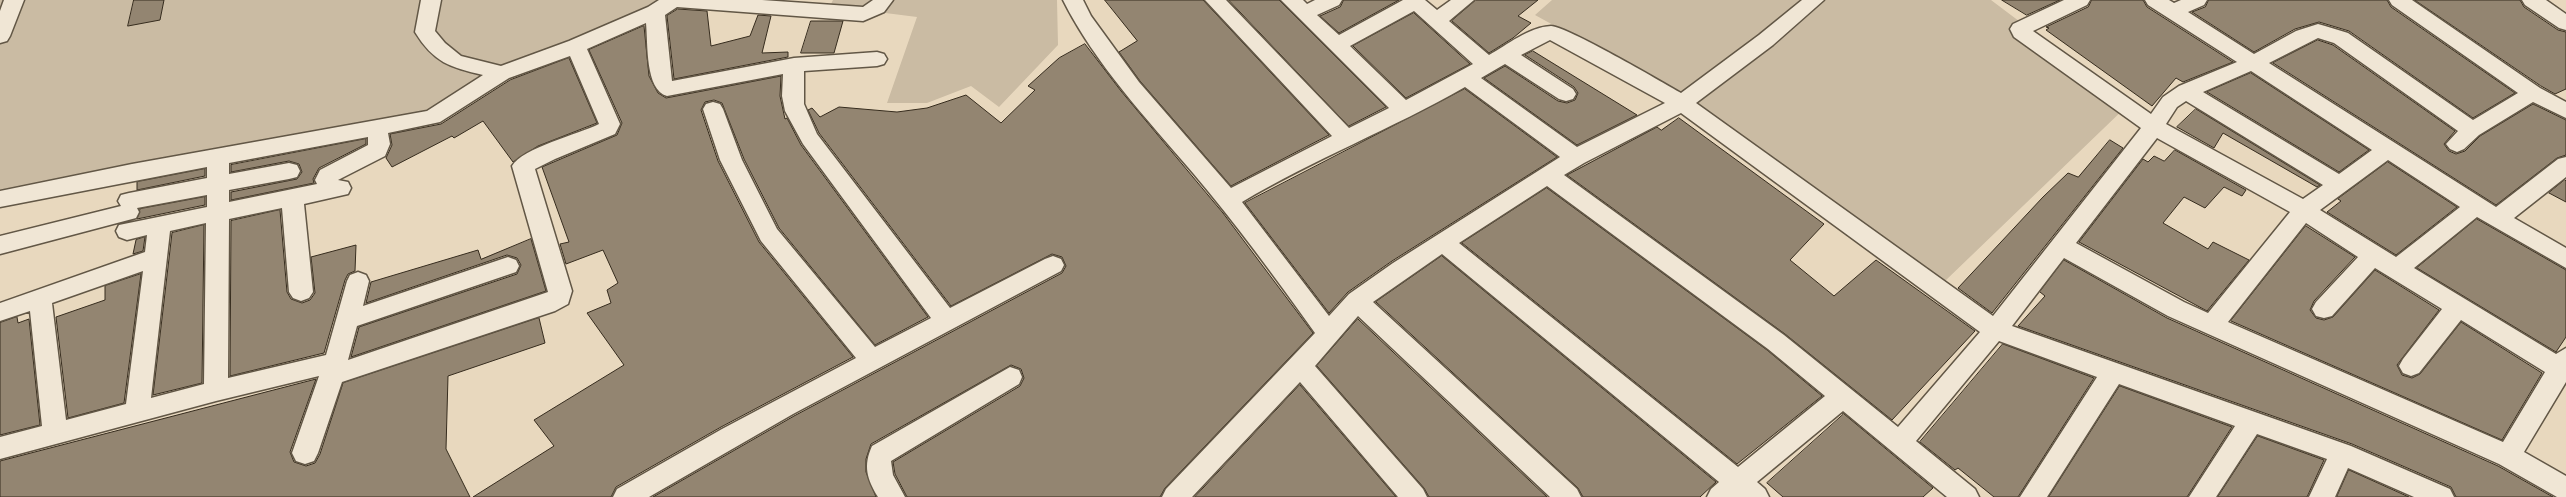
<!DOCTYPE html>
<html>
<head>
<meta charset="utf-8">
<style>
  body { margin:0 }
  canvas { display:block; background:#e8d8be }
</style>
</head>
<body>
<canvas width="2566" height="497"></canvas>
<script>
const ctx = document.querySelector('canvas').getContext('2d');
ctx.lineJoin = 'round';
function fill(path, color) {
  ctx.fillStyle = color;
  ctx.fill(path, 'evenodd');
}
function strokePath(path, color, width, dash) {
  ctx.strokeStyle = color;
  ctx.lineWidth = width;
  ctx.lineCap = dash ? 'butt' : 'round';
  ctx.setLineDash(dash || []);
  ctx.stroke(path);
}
const green = new Path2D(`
  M0 0H678L505 77 434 121 0 204Z
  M833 0H1057L1058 45 999 107 971 86 927 103H887L917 17 830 6Z
  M1552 0H1991L2129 104 1945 281 1704 108 1535 15Z`);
const building = new Path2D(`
  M134 0H164L160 20 128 26Z
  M1105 0H1203L1329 135 1231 186 1140 81 1119 52 1137 41Z
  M1229 0H1279L1386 107 1349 126Z
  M1344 0H1399L1339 33 1320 16 1340 7Z
  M1476 0H1538L1518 16 1531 23 1513 38 1489 53 1452 21Z
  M2002 0H2060L2027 15Z
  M2092 0H2143L2147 7 2233 62 2183 82 2176 78 2152 106 2046 30 2049 28 2046 27 2088 7Z
  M2209 0H2387L2391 7 2515 93 2473 118 2349 31 2319 22 2295 29 2254 52 2192 12 2205 7Z
  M2415 0H2520L2524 7 2558 30 2566 32V89L2555 94 2541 86Z
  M678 9 707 11 711 46 750 36 758 15 771 16 762 53 788 52V57L674 79 667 16Z
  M1414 13 1470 64 1406 98 1353 46Z
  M811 21H843L834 53H801Z
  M644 26 649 76 658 93 666 98 781 76 780 96 785 119 787 118 801 145 928 317 875 345 779 228 744 159 722 103 714 100 705 102 701 110 718 161 759 242 853 357 721 427 616 487 611 497H473L554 446 534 420 624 365 587 313 611 303 607 290 618 283 603 250 566 264 560 244 569 242 542 167 617 135 622 123 589 50Z
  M2318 40 2333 45 2455 131 2444 144 2449 151 2456 154 2465 151 2480 136 2533 104 2566 120V155L2557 158 2496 205 2273 63Z
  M1085 44 1121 91 1223 213 1313 333 1165 488 1160 497H907L895 474 893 462 1020 386 1024 378 1021 369 1011 365 871 444 866 459V472L876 497H653L794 416 1062 273 1066 266 1062 257 1052 254 951 306 819 133 808 110 812 108 820 117 839 107 897 112 927 108 966 95 1001 123 1035 90 1028 86 1059 58Z
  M1533 51 1637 115 1577 145 1484 78 1505 66 1558 101 1567 103 1575 100 1578 93 1574 87 1525 55Z
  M569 58 597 123 538 146 513 162 483 121 454 138 452 136 392 167 386 158 392 145 390 134 441 124 510 80Z
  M2251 73 2369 150 2339 172 2207 92Z
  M1465 89 1557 157 1392 261 1348 292 1329 313 1245 203Z
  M2196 109 2320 185 2317 187 2223 133 2214 148 2177 127Z
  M1679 118 1824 224 1790 260 1834 296 1876 260 1975 331 1892 420 1785 334 1567 175 1657 127 1661 130Z
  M366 139V144L319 168 313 179 314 183 231 200V192L297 179 302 172 299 164 289 161 231 172V165Z
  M2110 140 2123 148 1992 313 1958 288 2043 197 2068 173 2078 177Z
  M2175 150 2246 190 2242 196 2224 187 2205 208 2184 197 2163 223 2208 249 2213 242 2249 260 2207 311 2079 242 2143 159 2148 162 2154 156 2164 161Z
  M2388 162 2457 207 2396 255 2327 212 2341 201 2338 199Z
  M205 169V176L137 190V182Z
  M2565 180 2566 181V202L2549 193Z
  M1547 188 1767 350 1822 396 1737 464 1462 243Z
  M205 197V205L137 219 140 209Z
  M280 210 287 292 291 299 302 303 310 300 315 293 311 257 356 245 355 271 348 274 345 280 324 353 230 376 231 221Z
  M2477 219 2566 270V337L2556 352 2417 268Z
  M204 225 202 383 153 395 172 233Z
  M2306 226 2355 257 2314 301 2310 310 2316 318 2324 320 2333 317 2375 270 2439 310 2397 365 2402 375 2412 378 2420 374 2461 322 2542 373 2502 440 2231 321Z
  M145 237 143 251 133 254 136 240Z
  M531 239 546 291 351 357 359 327 517 274 521 265 517 258 507 255 366 303 371 282 478 250 481 259Z
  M1442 256 1716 482 1700 497H1583L1578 488 1376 302Z
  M2064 260 2167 318 2498 466 2553 497H2456L2451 487 2352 444 2018 326 2045 296 2040 292Z
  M141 274 124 403 68 418 56 317 105 300V286Z
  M17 317 18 323 29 319 40 425 0 435V323Z
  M539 318 545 343 448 376 446 449 470 497H0V461L316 379 290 452 294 462 306 466 315 463 320 454 343 383Z
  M1358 319 1547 497H1429L1424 488 1317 366Z
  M2003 344 2094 378 2018 497H1994L1958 468 1955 470 1920 442Z
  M1300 385 1396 497H1195Z
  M2120 386 2232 427 2187 497H2049Z
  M1844 414 1933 488 1923 497H1783L1767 483Z
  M2258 436 2324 460 2307 497H2218Z
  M2349 470 2409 497H2337Z`);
const street = new Path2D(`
  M4 0H24L10 36 7 41 0 43V11Z
  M421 0H441L435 31 445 43 461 56 501 66 569 41 648 7 659 0H762L863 7 873 0H893L884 12 863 21 677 7 665 15 672 81 794 58 877 52 884 54 887 59 884 64 877 66 804 71V104L817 134 950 308 1045 259 1053 256 1061 259 1064 265 1061 271 793 414 649 497H613L617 489 722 429 856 358 761 241 720 160 703 109 706 104 713 102 720 104 723 109 742 160 777 229 875 347 931 318 803 144 785 111 782 96 783 74 667 96C645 90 648 44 646 23L587 49 620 124 615 134 555 159 535 169 572 291 568 304 555 311 342 382 318 453 314 461 305 464 296 461 292 453 319 376 216 401 0 459V437L42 426 30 311 0 321V303L145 252 147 235 127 240 119 237 116 231 119 225 207 207V195L137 208 139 212 136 218 0 254V236L121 206 118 201 121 195 129 193 207 178V167L0 207V191L132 164 427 111 483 75C450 67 434 63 415 32ZM570 56 599 124C579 134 522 148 512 166L548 292 348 360 357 326 516 272 519 266 516 260 508 257 363 306 369 281 366 275 358 272 350 275 347 281 326 355 228 378 229 219 282 208 289 292 293 298 301 301 309 298 313 292 304 204 348 194 351 188 348 182 338 180 385 156 390 144 388 133 440 122 509 78ZM368 137V145L320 170 315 180 317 184 229 202V190L289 179 297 177 300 171 297 165 289 163 229 174V163ZM206 223 204 384 151 398 170 231ZM143 271 126 404 66 420 52 303Z
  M1063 0H1083L1091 16 1139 82 1231 188 1332 136 1205 0H1226L1349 128 1389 108 1281 0H1303L1307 4 1315 0H1342L1339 5 1317 15 1339 35 1403 0H1425L1437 10 1451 0H1474L1449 21 1489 55C1507 45 1529 27 1551 26 1566 26 1662 82 1681 93L1759 35 1802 0H1824L1773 45 1696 103 1993 316 2141 128 2014 37 2010 29 2013 24 2064 0H2090L2087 5 2033 31 2151 114 2163 97 2179 86 2237 62 2148 5 2145 0H2169L2174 3 2181 0H2207L2204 5 2188 12 2254 54 2296 31 2318 24 2325 26 2348 33 2473 120 2518 93 2392 5 2389 0H2412L2540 88 2566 102V118L2533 102 2479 135 2464 149 2457 152 2450 149 2446 144 2458 131 2334 43 2318 38 2269 63 2496 207 2558 159 2566 157V177L2514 218 2566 248V268L2477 217 2414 268 2556 354 2566 348V382L2524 452 2566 476V497H2557L2499 464 2168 316 2064 258 2012 326 2351 446 2450 489 2454 497H2414L2348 468 2335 497H2309L2327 459 2257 434 2216 497H2189L2235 426 2119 384 2047 497H2020L2097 377 1999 341 1916 441 1975 489 1979 497H1947L1843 411 1757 482 1765 489 1769 497H1707L1711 489 1719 482 1442 254 1373 302 1577 489 1581 497H1550L1358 316 1315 366 1423 489 1427 497H1398L1300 382 1192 497H1162L1166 489 1315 333C1276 278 1236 224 1193 173 1147 119 1095 64 1063 0ZM1414 11 1473 64 1406 100 1350 46ZM1550 40 1665 103 1577 147 1481 78 1505 64 1559 99 1566 101 1573 99 1576 94 1573 89 1521 55ZM2251 71 2372 150 2339 174 2203 92ZM1465 87 1560 157 1393 263 1349 294 1329 316 1242 202C1314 159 1392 129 1465 87ZM2186 101 2323 185 2303 199 2166 124 2177 107ZM1681 113 1980 332 1898 427 1784 335 1564 175 1584 163ZM2157 138 2290 212 2208 313 2184 302 2076 243ZM2388 160 2460 207 2396 257 2320 210ZM1547 186 1768 349 1825 396 1738 467 1459 243ZM2306 223 2358 257 2316 302 2312 309 2316 316 2324 318 2332 316 2375 268 2442 309 2403 359 2399 366 2403 373 2411 376 2419 373 2461 320 2545 372 2503 442 2228 322Z
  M2522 0H2546L2566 14V30L2559 28 2525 5Z
  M1010 367 1019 370 1022 377 1019 384 891 461 893 475 905 497H878C867 479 863 466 872 446Z`);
fill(green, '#cabba3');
fill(building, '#938571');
strokePath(building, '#362c1e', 1);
strokePath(street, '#625746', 3);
fill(street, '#f0e6d5');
</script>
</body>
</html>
